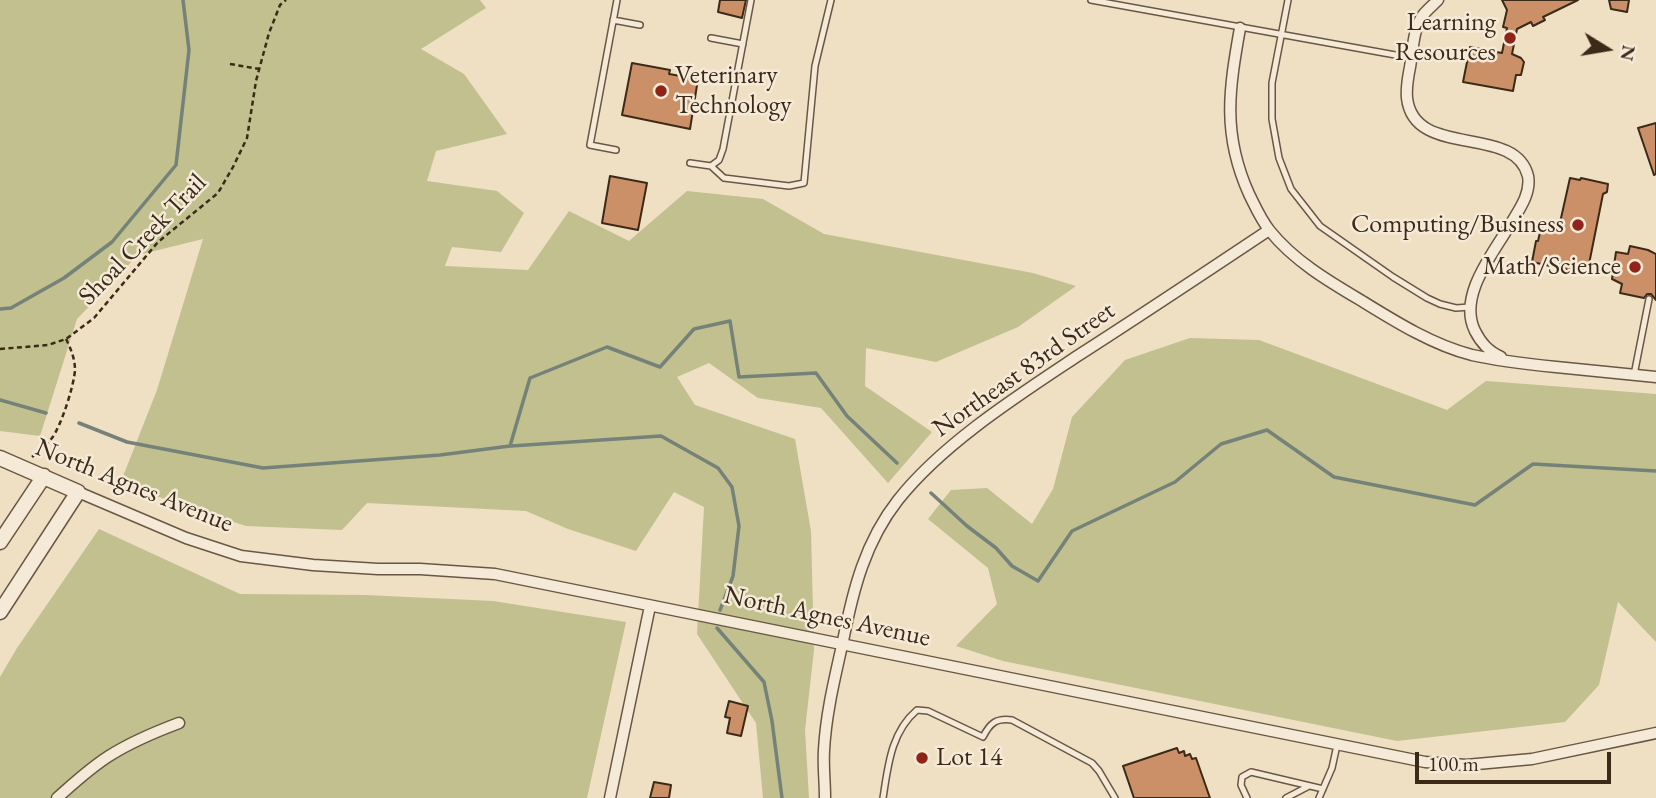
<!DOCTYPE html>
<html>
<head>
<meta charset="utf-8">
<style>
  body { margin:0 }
  #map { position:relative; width:1656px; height:798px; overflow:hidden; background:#efdfc3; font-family:"EB Garamond",serif }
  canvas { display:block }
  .north { position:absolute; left:1572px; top:14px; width:70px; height:70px; -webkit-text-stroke:5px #f5ead8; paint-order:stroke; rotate:101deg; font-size:19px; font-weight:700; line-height:28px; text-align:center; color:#3c2a19 }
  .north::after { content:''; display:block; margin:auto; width:24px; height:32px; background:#3c2a19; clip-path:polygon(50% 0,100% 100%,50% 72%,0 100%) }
  .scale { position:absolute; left:1415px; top:752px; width:196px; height:32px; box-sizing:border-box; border:4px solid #3c2a19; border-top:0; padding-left:9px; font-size:21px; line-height:24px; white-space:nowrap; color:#3c2a19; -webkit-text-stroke:5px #f5ead8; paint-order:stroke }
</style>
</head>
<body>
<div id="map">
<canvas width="1656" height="798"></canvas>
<div class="north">N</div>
<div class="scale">100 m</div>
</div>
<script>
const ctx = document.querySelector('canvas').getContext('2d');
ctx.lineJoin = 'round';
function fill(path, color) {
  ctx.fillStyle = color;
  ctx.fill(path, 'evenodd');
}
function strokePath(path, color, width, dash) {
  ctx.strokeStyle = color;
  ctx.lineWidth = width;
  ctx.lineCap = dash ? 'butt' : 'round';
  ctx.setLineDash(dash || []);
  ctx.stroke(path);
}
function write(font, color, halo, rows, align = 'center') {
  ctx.font = font + ' "EB Garamond",serif';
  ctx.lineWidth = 5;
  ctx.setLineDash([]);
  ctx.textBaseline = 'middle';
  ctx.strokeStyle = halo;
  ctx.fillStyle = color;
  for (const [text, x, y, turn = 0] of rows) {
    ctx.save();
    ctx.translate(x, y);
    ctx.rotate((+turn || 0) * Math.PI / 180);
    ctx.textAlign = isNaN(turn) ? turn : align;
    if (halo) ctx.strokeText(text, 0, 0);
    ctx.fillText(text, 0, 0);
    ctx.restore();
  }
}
const green = new Path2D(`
  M0 0H480L486 8 421 49 464 74 507 134 436 151 427 181 497 191 524 213 501 252 452 247 445 266 528 270 569 211 629 241 687 191 763 199 824 234 1033 273 1076 286 1018 327 936 362 866 348 865 386 932 432 888 483 821 408 758 398 709 363 677 377 695 405 795 439 811 531 814 650 805 730 809 798H763L756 723 697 634 704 507 674 492 636 551 568 529 526 511 367 503 342 530 246 526 120 484 157 390 203 239 138 255 77 319 40 436 0 431Z
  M1190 338 1259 340 1447 410 1486 381 1656 394V642L1618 602 1599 685 1565 722 1397 741 1003 661 956 646 997 604 988 568 928 519 951 490 987 488 1032 524 1053 489 1072 417 1125 360Z
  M99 529 240 594 365 595 493 601 626 622 587 798H0V677L17 648Z`);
const stream = new Path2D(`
  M0 309 11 308 64 278 112 242 176 165 189 50 183 0
  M0 400 46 413
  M79 423 127 442 263 468 440 455 510 446 530 378 607 347 660 367 694 329 730 321 739 377 816 373 847 416 897 463
  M511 446 661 436 718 468 732 487 739 526 733 576 720 610
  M931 493 967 526 996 548 1012 566 1038 581 1072 531 1175 482 1221 444 1267 430 1334 477 1475 505 1533 464 1656 471
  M717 628 764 682 772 721 782 798`);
const building = new Path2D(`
  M720 0H746L742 18 718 12Z
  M1502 0H1578L1543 17 1545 20 1533 26 1531 22 1517 29 1512 54 1521 58 1524 62 1521 75H1516L1513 91 1463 82 1470 47 1502 53 1507 28 1503 27 1507 10Z
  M1609 0H1629L1627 12 1611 9Z
  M632 63 670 70 669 74 698 79 690 129 622 115Z
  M1656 123V174L1654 175 1638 128Z
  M610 176 647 183 638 230 602 223Z
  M1570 178 1580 180 1581 178 1608 184 1607 192 1603 194 1587 274 1532 262 1536 241H1538L1542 224 1559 227Z
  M1630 246 1648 250 1656 254V300L1651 294H1647L1644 298 1620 293 1622 284 1612 279 1616 252 1628 254Z
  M729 701 748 706 741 736 727 733 730 718 725 717Z
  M1177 748 1179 753 1184 751 1185 756 1190 754 1192 759 1196 758 1210 798H1134L1123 766Z
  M654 782 671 785 669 798H650Z`);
const path = new Path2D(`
  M230 64 259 69
  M0 349 48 345 66 339 94 318 158 242 218 193 233 167 247 138 256 81 269 33 280 5 286 0
  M32 457C39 451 46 445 52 438 61 426 74 386 75 370 75 359 71 349 66 339`);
const service = new Path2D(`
  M1091 0 1412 58
  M1288 0 1272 83V119L1279 158 1291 189 1320 226 1393 277 1427 298 1440 304 1456 308 1470 307
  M613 20 640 25
  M711 38 743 44
  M616 150 590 145 617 0
  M690 163 711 166 719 160 723 149 751 0
  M711 166 724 178 789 186 804 183 815 66 831 0
  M1634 375 1649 299
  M883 798C888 766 891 732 917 710L928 711 983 737C990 723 996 718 1012 720L1092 763 1099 771 1115 798
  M1247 798 1241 785 1242 777 1251 772 1323 789
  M1286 798 1309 786
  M1319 798 1332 768 1337 745`);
const minor = new Path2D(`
  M1438 0C1433 5 1427 10 1423 15 1413 29 1413 50 1410 67 1408 77 1406 88 1407 98 1414 160 1515 123 1528 176 1531 192 1521 207 1513 220 1495 251 1457 295 1475 331 1481 343 1488 351 1501 357
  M1240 28C1229 90 1222 134 1249 194 1255 206 1261 220 1270 231 1294 261 1330 282 1362 301 1396 322 1433 345 1472 355 1499 361 1527 364 1556 367 1589 370 1623 374 1656 377
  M78 492 186 538 241 556 313 565 378 569H420L495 574 1425 762 1466 765 1532 759 1656 733
  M57 798C74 783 90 768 109 756 131 742 155 732 179 723
  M610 798 650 606
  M825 798C825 782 823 766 824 750 826 713 835 677 843 641 853 590 865 542 898 500 943 443 1019 395 1079 355 1143 314 1206 272 1269 230`);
const tertiary = new Path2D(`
  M0 458 78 492 0 612
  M0 542 44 476`);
const markers = [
  [1510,38,7,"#8f2418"],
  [661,91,7,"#8f2418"],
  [1578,225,7,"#8f2418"],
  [1635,267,7,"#8f2418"],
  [922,758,7,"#8f2418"]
];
const poiNames = [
  ["Learning",1496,23],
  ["Resources",1496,53],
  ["Veterinary",675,76,"left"],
  ["Technology",675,106,"left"],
  ["Computing/Business",1564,225],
  ["Math/Science",1621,267],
  ["Lot 14",936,758,"left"]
];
const streetNames = [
  ["Shoal Creek Trail",143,240,-46],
  ["Northeast 83rd Street",1024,370,-35],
  ["North Agnes Avenue",134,486,22],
  ["North Agnes Avenue",827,617,12]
];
fill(green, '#c1c08e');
strokePath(stream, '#758279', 3.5);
fill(building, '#cc9069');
strokePath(building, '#3c2a19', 2);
strokePath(service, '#695744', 8);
strokePath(minor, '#695744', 13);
strokePath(tertiary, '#695744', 17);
strokePath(path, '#3c2a19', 2.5, [5, 3.5]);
strokePath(service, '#f5ead8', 5);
strokePath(minor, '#f5ead8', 10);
strokePath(tertiary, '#f5ead8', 14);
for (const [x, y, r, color] of markers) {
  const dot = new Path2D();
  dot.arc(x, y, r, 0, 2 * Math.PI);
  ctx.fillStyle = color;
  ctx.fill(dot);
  strokePath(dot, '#f5ead8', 2.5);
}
write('26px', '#3c2a19', '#f5ead8', poiNames, 'right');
write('26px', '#3c2a19', '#f5ead8', streetNames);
</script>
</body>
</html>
